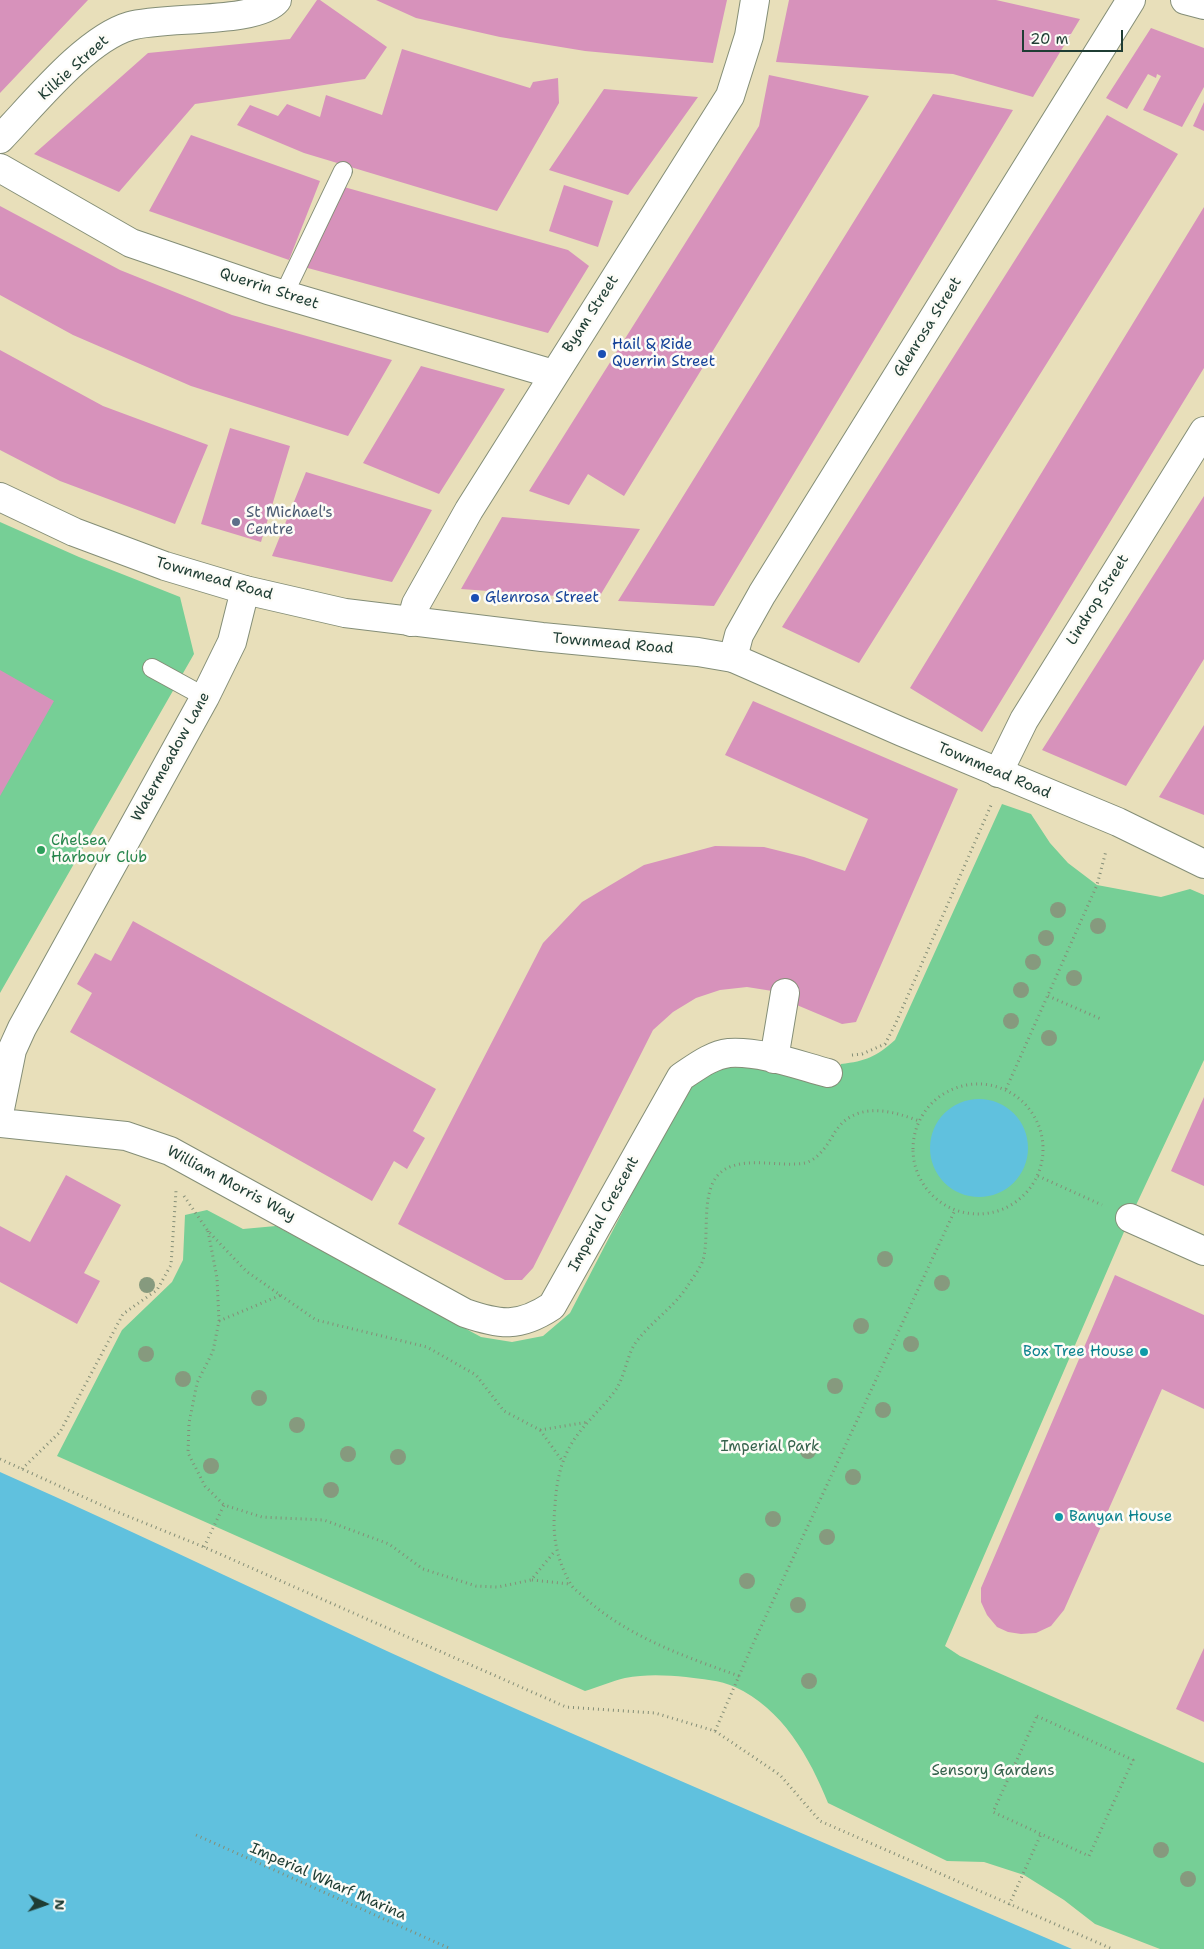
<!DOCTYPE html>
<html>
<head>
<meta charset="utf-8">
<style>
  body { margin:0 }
  #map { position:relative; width:1204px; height:1949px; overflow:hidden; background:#e8dfba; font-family:"Shantell Sans",sans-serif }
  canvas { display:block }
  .north { position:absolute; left:20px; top:1879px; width:50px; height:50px; -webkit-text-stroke:4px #fdfcf7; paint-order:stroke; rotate:93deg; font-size:14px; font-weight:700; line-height:20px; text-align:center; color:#1f3d34 }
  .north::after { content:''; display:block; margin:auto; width:18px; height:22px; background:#1f3d34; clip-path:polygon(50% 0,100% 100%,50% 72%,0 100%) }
  .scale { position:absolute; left:1022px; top:30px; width:101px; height:22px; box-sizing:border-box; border:2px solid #1f3d34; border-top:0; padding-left:6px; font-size:15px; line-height:18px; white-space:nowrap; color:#1f3d34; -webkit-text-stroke:4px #fdfcf7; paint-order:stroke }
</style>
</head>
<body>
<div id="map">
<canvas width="1204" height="1949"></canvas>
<div class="north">N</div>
<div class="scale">20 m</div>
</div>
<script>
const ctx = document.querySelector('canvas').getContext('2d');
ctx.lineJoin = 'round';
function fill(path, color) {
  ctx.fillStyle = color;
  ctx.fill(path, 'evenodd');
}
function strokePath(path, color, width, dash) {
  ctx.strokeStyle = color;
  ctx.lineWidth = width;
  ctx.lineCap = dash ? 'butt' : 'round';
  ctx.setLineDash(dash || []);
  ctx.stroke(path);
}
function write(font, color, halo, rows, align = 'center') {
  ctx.font = font + ' "Shantell Sans",sans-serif';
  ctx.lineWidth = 5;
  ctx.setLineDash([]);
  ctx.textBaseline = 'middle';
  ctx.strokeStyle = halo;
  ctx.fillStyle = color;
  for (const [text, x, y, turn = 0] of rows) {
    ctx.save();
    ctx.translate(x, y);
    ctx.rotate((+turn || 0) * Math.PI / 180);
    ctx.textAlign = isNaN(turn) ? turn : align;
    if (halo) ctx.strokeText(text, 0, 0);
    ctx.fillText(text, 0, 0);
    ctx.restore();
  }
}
const green = new Path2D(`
  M0 522 79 557 180 597 194 654 0 993Z
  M1002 804 1031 814 1050 843 1068 863 1097 885 1161 897 1190 889 1204 895V1060L1130 1218 945 1646 960 1656 1204 1763V1949H1160L1095 1924 1064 1900 1024 1875 984 1862 947 1861 828 1803C810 1758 782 1708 735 1687 720 1680 701 1679 686 1677 666 1675 645 1674 625 1678 612 1681 598 1687 585 1691L57 1456 122 1330 172 1282 183 1260 185 1215 207 1210 243 1229 276 1226 481 1337 512 1342 543 1336 570 1313 683 1095C689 1089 695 1081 702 1076 732 1054 800 1079 834 1086L841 1064C866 1061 876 1057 895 1040Z`);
const water = new Path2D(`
  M930 1148a49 49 0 1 1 98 0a49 49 0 1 1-98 0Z
  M0 1472C149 1538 296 1610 444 1677 653 1770 862 1859 1072 1949H0Z`);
const building = new Path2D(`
  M0 0H88L0 93Z
  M317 0H320L387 47 365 79 195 104 119 192 34 154 148 53 290 39Z
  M376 0H727L713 63 585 51 500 37 416 18Z
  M789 0H996L1080 19 1033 97 953 74 776 62Z
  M1151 28 1204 48V87L1182 127 1143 110 1161 76 1157 74 1156 78 1148 74 1127 109 1106 98Z
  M402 49 530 88 533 82 558 78 559 103 497 211 304 153 237 125 250 105 278 116 287 104 320 117 326 95 382 115Z
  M769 75 869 96 624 496 588 474 569 505 529 491 759 126Z
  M604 89 698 97 628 195 549 170Z
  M933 94 1013 110 714 606 618 601Z
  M1204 102V131L1193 126Z
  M1107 115 1178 154 859 663 782 627Z
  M191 135 320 181 289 260 149 211Z
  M564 185 613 201 598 247 549 231Z
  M344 187 568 250 589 266 548 333 304 267Z
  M0 206 120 270 232 315 392 360 348 436 191 386 73 335 0 295Z
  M1204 207V368L982 732 910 688Z
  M0 350 103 406 208 445 175 524 60 481 0 450Z
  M421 366 505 389 439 494 363 463Z
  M230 428 290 446 261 542 201 524Z
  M306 472 432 510 392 582 272 556Z
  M1204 496V659L1126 786 1042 750Z
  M502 517 640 529 598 599 461 589Z
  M0 670 54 701 0 796Z
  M753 701 958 789 856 1022 842 1024 792 1003 785 993 747 987 720 990 696 998 673 1012 653 1030 533 1268 522 1280H505L398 1224 543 943 582 902 644 865 715 846 764 847 804 857 845 871 868 819 725 755Z
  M1204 725V815L1159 797Z
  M133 921 436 1089 413 1131 425 1138 407 1169 394 1161 372 1201 70 1032 92 993 77 984 95 953 111 961Z
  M1204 1097V1186L1171 1171Z
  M66 1175 121 1205 84 1273 100 1281 77 1324 0 1282V1226L30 1242Z
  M1115 1275 1204 1315V1409L1162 1389 1064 1610 1051 1626 1036 1633 1021 1634 1008 1632 997 1627 987 1615 981 1602V1588Z
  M1204 1648V1722L1176 1709Z`);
const path = new Path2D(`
  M1048 996 1101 1019
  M852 1055 862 1054 885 1044 895 1025 992 803
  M913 1149a65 65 0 1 1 130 0a65 65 0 1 1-130 0Z
  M1006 1089 1097 885 1106 851
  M1038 1176 1102 1205
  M184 1196 208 1231 246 1271 316 1320 427 1347 476 1375 504 1411 540 1430 588 1422
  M208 1231 217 1278 219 1321 213 1351 197 1383 189 1423 188 1453 205 1486 224 1505
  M219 1321 281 1295
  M540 1430 563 1462
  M0 1459 110 1509 204 1547 566 1707 655 1713 715 1731 780 1775 820 1821 1112 1949
  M22 1469 60 1432 123 1314 157 1290 171 1265 176 1191
  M204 1547 224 1505 262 1517 324 1520 389 1544 423 1569 476 1586 498 1587 531 1580 555 1551
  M532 1580 570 1584
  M739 1676C686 1657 628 1637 585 1598 580 1593 573 1589 570 1583 556 1558 552 1534 555 1506 556 1487 559 1468 568 1450 579 1428 600 1411 615 1391 625 1377 626 1357 636 1342 651 1322 673 1308 687 1287 692 1279 700 1269 703 1260 710 1237 700 1193 719 1174 739 1154 780 1168 805 1163 819 1159 828 1144 835 1132 855 1101 891 1110 919 1121
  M1037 1716 1133 1760 1089 1856 993 1812Z
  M715 1731 752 1646 955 1210
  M196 1835 451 1949
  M1009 1905 1041 1834`);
const lane = new Path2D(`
  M284 294 343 171
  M152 668 205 697`);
const street = new Path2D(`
  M1185 0 1204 5
  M0 139C33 105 85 39 130 26 164 16 258 24 277 0
  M0 168 131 243 268 290 553 374
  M411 622 416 604 469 510 730 96 749 36 755 0
  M733 658 739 635 762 594 1131 0
  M998 773 1024 720 1204 431
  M774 1059 785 993
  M0 1109 12 1050 22 1028 205 697 232 642 245 590
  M0 1123 126 1136 170 1151 465 1313C500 1325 519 1328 552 1306L681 1077C695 1068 711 1055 729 1053 761 1051 798 1065 828 1073
  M1130 1218 1204 1251`);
const secondary = new Path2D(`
  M0 497 74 532 165 566 245 590 345 613 542 637 698 652 733 658 902 732 1118 822 1204 864`);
const trees = [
  [1058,910],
  [1098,926],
  [1046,938],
  [1033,962],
  [1074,978],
  [1021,990],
  [1011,1021],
  [1049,1038],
  [885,1259],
  [942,1283],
  [147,1285],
  [861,1326],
  [911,1344],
  [146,1354],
  [183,1379],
  [835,1386],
  [259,1398],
  [883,1410],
  [297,1425],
  [808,1451],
  [348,1454],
  [398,1457],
  [211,1466],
  [853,1477],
  [331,1490],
  [773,1519],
  [827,1537],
  [747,1581],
  [798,1605],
  [809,1681],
  [1161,1850],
  [1188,1879]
];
const markers = [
  [602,354,5,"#1a4fb4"],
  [236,522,5,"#5c6f8a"],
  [475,598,5,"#1a4fb4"],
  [41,850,5,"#2e9e5b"],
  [1144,1352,5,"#0f9aa8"],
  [1059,1517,5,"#0f9aa8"]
];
const streetNames = [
  ["Kilkie Street",74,68,-42],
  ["Querrin Street",269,289,18],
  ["Byam Street",591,314,-57],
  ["Glenrosa Street",928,327,-58],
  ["Townmead Road",214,579,16],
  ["Lindrop Street",1098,600,-58],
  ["Townmead Road",613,644,5],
  ["Watermeadow Lane",171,757,-61],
  ["Townmead Road",994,771,23],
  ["William Morris Way",231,1184,28],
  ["Imperial Crescent",604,1214,-61],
  ["Imperial Wharf Marina",328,1882,24]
];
const transitNames = [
  ["Hail & Ride",612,345],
  ["Querrin Street",612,362],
  ["Glenrosa Street",485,598]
];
const serviceNames = [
  ["St Michael's",246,513],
  ["Centre",246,530]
];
const leisureNames = [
  ["Chelsea",51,841],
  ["Harbour Club",51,858]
];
const cultureNames = [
  ["Box Tree House",1134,1352],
  ["Banyan House",1069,1517,"left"]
];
const parkNames = [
  ["Imperial Park",770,1447],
  ["Sensory Gardens",993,1771]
];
fill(green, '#76cf96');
fill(water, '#60c1de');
fill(building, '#d792bb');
strokePath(lane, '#848e77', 20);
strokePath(street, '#848e77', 30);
strokePath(secondary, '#848e77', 30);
strokePath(path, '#848e77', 3, [1, 4]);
strokePath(lane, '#fff', 18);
strokePath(street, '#fff', 28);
strokePath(secondary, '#fff', 28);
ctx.fillStyle = '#869a7e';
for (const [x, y] of trees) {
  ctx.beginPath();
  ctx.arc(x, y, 8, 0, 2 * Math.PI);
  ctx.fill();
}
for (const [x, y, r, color] of markers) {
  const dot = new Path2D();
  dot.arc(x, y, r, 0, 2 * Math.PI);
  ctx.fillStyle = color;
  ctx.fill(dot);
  strokePath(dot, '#fdfcf7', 2);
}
write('15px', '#1f3d34', '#fdfcf7', streetNames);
write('15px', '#164399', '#fdfcf7', transitNames, 'left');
write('15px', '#4e5e75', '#fdfcf7', serviceNames, 'left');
write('15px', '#27864d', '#fdfcf7', leisureNames, 'left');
write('15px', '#0d838f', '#fdfcf7', cultureNames, 'right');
write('15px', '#35624c', '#fdfcf7', parkNames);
</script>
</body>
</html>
